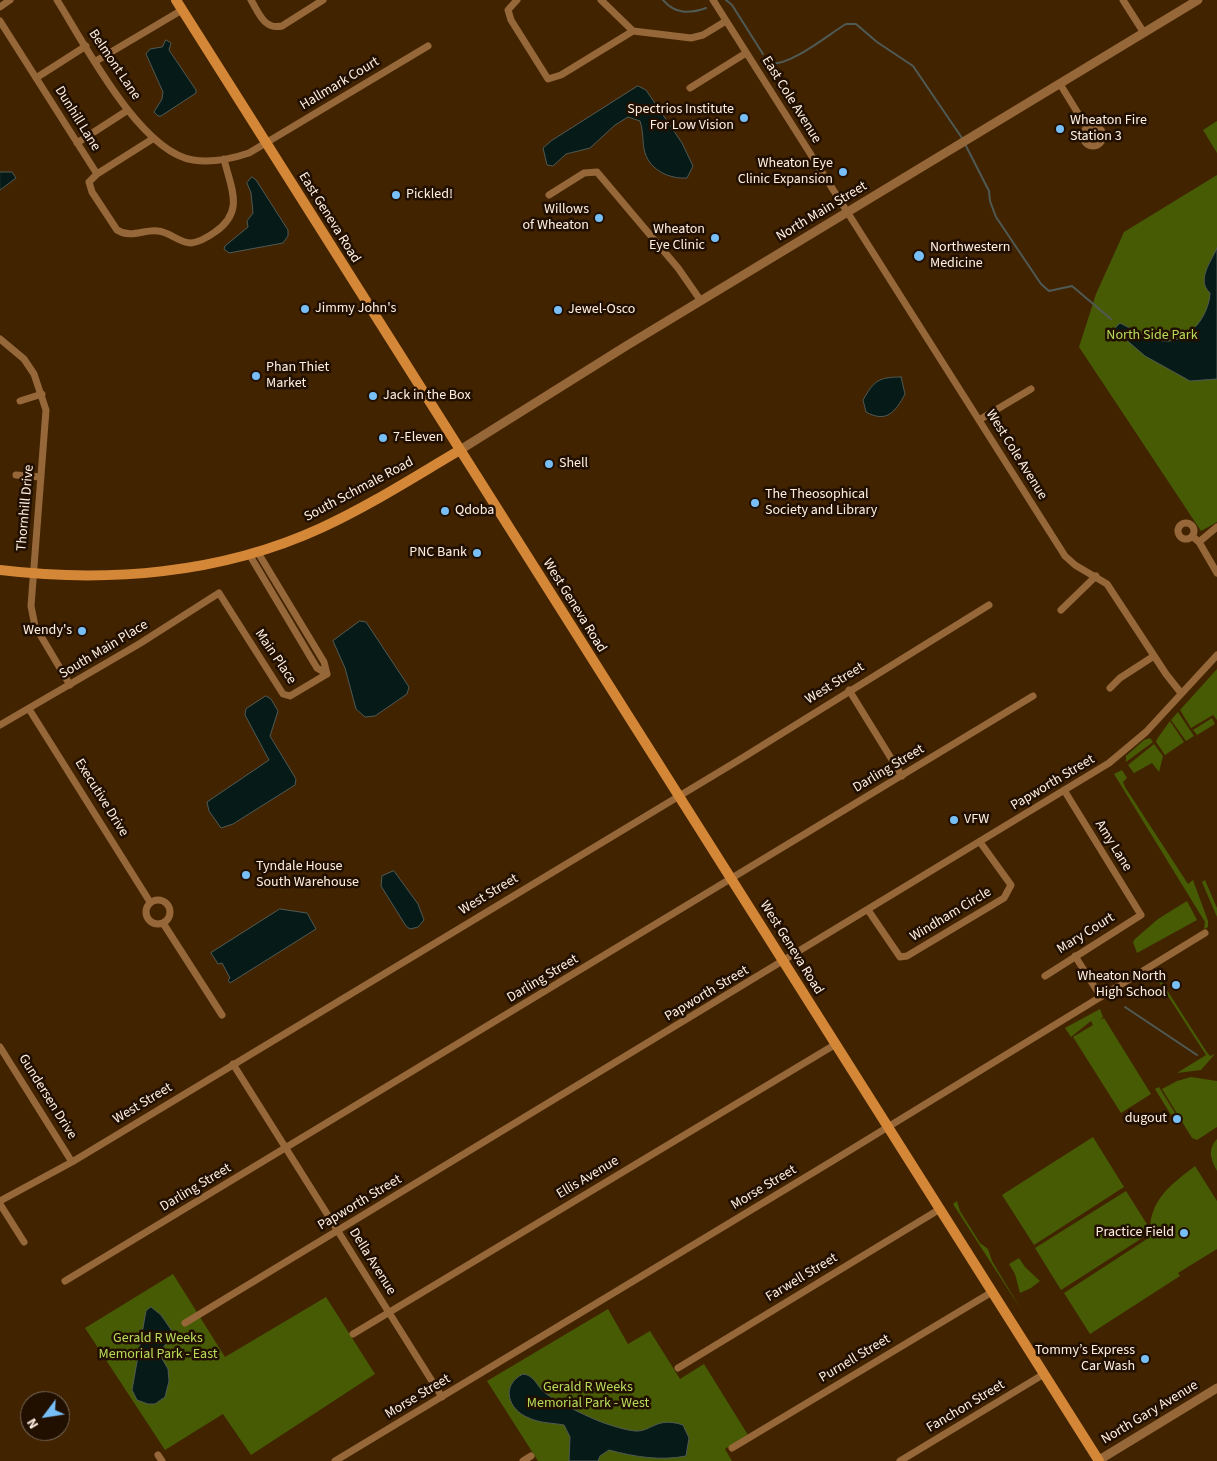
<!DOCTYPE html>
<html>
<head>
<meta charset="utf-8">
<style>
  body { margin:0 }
  #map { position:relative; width:1217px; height:1461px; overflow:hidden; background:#412300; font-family:"Source Sans 3",sans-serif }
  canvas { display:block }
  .north { position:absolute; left:20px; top:1391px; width:50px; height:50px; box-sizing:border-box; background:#210f00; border:1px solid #79695b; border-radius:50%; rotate:239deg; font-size:14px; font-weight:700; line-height:20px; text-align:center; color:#fef0e4 }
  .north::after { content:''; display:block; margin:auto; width:18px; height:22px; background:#78bff7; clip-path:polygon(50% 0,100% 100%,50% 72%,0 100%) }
</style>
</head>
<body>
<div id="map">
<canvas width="1217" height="1461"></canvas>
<div class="north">N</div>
</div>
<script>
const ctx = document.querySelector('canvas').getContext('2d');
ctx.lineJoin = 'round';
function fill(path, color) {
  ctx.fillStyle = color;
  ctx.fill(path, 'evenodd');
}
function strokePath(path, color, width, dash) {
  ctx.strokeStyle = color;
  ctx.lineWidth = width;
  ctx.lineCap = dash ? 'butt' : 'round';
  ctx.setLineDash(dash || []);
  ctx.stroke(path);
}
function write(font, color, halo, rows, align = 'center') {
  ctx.font = font + ' "Source Sans 3",sans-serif';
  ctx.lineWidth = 5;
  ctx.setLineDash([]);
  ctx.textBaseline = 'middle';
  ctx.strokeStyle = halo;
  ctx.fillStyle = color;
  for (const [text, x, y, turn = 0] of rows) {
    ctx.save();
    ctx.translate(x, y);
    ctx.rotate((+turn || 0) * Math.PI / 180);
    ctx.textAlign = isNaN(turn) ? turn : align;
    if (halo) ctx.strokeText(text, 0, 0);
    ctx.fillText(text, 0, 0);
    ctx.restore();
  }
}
const green = new Path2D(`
  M1217 121V153L1203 130Z
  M1217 175V522L1201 531 1079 347 1096 294 1124 232Z
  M1217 669V720L1213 715 1191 728 1180 710Z
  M1178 712 1194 736 1186 741 1171 720Z
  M1212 718 1215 724 1197 735 1193 730Z
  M1170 721 1184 742 1165 755 1156 742 1157 739Z
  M1150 738 1153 742 1126 762V756L1144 740Z
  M1154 744 1163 756 1159 772 1152 763 1134 773 1128 765Z
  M1122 770 1127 778 1123 782 1125 787 1188 884 1193 880 1208 921V927L1204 929 1205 922 1114 774Z
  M1205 880 1217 908V917L1202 882Z
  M1187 901 1197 920 1137 953 1133 942 1135 939 1158 919Z
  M1155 976H1158L1206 1051 1210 1056 1215 1054 1201 1070 1177 1073 1206 1055Z
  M1100 1009 1103 1017 1100 1020 1104 1018 1151 1094 1121 1113 1073 1037 1093 1025 1091 1021 1071 1037 1065 1028Z
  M1191 1077 1217 1081V1127L1197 1140 1192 1138 1162 1089 1177 1081Z
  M1159 1087 1175 1113 1171 1115 1155 1089Z
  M1093 1137 1124 1187 1034 1245 1002 1195Z
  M1217 1139V1171C1211 1159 1207 1150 1217 1139Z
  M1195 1166 1217 1201V1249L1178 1273 1180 1276 1090 1334 1064 1293 1150 1237V1233L1061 1290 1035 1248 1126 1191 1150 1229C1151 1198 1173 1183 1195 1166Z
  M957 1201 960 1211 980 1243 988 1249 992 1261 1022 1311 953 1204Z
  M1019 1258 1025 1267 1040 1281 1031 1288 1020 1293 1015 1274 1009 1264Z
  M173 1274 225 1357 326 1297 375 1374 251 1455 223 1414 165 1450 85 1328Z
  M608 1309 628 1344 650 1331 680 1379 704 1364 748 1435 725 1449 732 1461H538L487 1381Z`);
const water = new Path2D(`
  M166 40 171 43 169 50 196 90V93L161 116H158L154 112 162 99 163 92 146 54 150 49 162 47Z
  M638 86 646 90 682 143 693 166 687 178C670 179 651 171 645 153 642 143 644 133 640 121L628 117 615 125 590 148 566 154 553 166 547 165 543 148 551 141Z
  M0 172H12L16 178 0 190Z
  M252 177 256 180 288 230V236L283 243 229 253 224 249 225 246 248 227 247 221 253 213 251 193 247 183Z
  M1217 248V379L1190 381 1145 356 1117 332 1115 328 1120 323C1149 338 1171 354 1197 325 1204 317 1210 303 1210 293 1196 280 1211 262 1217 248Z
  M901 377 905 394C895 413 886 423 866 412L863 400C874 381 878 377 901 377Z
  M360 621 366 622 409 687 407 694 375 716 365 717 356 709 345 668 333 641Z
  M266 696 271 699 278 711 270 736 296 779 295 785 233 824 221 828 209 811 207 802 269 760 245 715 246 709Z
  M394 871 418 904 424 920 418 927 410 929 406 926 381 886 382 876Z
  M280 909 307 913 316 929 230 983 228 980 230 978 222 963 218 964 211 953Z
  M151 1307 161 1315 174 1334 161 1350 160 1355 168 1369 169 1381 165 1397 155 1404H148L137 1400 132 1390 146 1311Z
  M523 1374C535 1375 537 1387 545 1393 557 1402 590 1418 604 1423 613 1426 625 1430 635 1431 652 1432 656 1416 683 1425L689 1438 686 1456C661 1461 635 1457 609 1450L600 1456 598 1461H569L570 1437 564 1425C553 1423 539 1423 529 1418 508 1410 500 1385 523 1374Z`);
const stream = new Path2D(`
  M663 0C675 14 689 14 706 8
  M726 0 732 5 763 54
  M770 64C792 65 826 36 846 24H856L877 42 913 66 962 138
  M965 144 989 191 990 201 996 217 1041 284 1049 291 1072 286 1111 319
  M1125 1007 1197 1055`);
const minor = new Path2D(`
  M57 0C84 43 140 152 193 160 212 163 231 159 249 153L428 46
  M251 0C259 13 264 30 282 26L323 0
  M517 0 508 10 511 20 548 79 561 75 633 31
  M601 0 633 31 691 38 703 35 726 21
  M713 0 1065 556 1075 565 1107 584 1166 674 1181 693
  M1123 0 1144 33
  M0 7 10 0
  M0 21 97 174
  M96 61 182 10
  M36 78 86 46
  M1060 84 1087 128
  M690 88 746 53
  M1083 136a10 10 0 1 1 20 0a10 10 0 1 1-20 0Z
  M154 138 97 174 89 182 92 192 117 230C131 239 144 229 158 231 170 232 179 243 191 243 200 242 208 237 215 232 245 211 231 189 224 159
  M77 143 128 110
  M549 195 584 173 597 172 678 268 701 301
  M0 339 24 359 34 374 46 410 31 606 35 626 70 685
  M20 401 42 394
  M979 420 1031 389
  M16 475 41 477
  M1178 531a8 8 0 1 1 16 0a8 8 0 1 1-16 0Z
  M1192 536 1199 542 1217 573
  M1199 542 1217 527
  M257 551 324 662 327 674
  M249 554 317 668 327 674
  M1061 610 1096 576
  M1110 688 1120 678 1154 656
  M849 690 902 776
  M29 709 150 902
  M0 725 139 644 219 593 283 694 290 696 327 674
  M146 912a12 12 0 1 1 24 0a12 12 0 1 1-24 0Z
  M868 910 900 957 907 956 1004 898 1011 885 980 842
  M163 923 222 1015
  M1075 956 1101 997
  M1045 976 1141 915 1064 790
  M0 1047 72 1162
  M233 1064 442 1397
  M0 1201 72 1162 739 760 989 605
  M0 1204 24 1242
  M65 1281 1033 696
  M185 1323 1109 763 1146 732 1217 655
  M353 1334 836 1044
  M678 1368 940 1209
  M732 1448 992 1292
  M158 1455 162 1461
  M335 1461 834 1160 1205 933
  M523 1461 531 1456
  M900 1461 1044 1374`);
const tertiary = new Path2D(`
  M460 450 626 346 1198 0
  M1099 1460 1217 1388`);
const secondary = new Path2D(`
  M176 0 1099 1461
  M0 570C107 583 221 574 321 528 369 506 414 477 460 450`);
const markers = [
  [744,118,5,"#78bff7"],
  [1060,129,5,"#78bff7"],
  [843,172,5,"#78bff7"],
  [396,195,5,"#78bff7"],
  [599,218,5,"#78bff7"],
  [715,238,5,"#78bff7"],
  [919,256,6,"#78bff7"],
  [305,309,5,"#78bff7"],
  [558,310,5,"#78bff7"],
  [256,376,5,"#78bff7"],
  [373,396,5,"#78bff7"],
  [383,438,5,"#78bff7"],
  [549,464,5,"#78bff7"],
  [755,503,5,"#78bff7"],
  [445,511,5,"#78bff7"],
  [477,553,5,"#78bff7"],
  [82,631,5,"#78bff7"],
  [954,820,5,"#78bff7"],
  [246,875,5,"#78bff7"],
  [1176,985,5,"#78bff7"],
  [1177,1119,5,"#78bff7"],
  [1184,1233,5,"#78bff7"],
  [1145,1359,5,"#78bff7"]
];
const streetNames = [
  ["Belmont Lane",114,65,56],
  ["Hallmark Court",340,84,-31],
  ["East Cole Avenue",791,100,58],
  ["Dunhill Lane",77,119,58],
  ["North Main Street",822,212,-31],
  ["East Geneva Road",329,218,58],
  ["West Cole Avenue",1016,455,58],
  ["South Schmale Road",359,490,-28],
  ["Thornhill Drive",26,508,-85],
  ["West Geneva Road",574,606,58],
  ["South Main Place",104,650,-31],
  ["Main Place",275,657,56],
  ["West Street",835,684,-32],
  ["Darling Street",889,769,-31],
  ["Papworth Street",1053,783,-31],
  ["Executive Drive",101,798,58],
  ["Amy Lane",1113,846,58],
  ["West Street",489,895,-31],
  ["Windham Circle",951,915,-31],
  ["Mary Court",1086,934,-32],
  ["West Geneva Road",791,948,58],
  ["Darling Street",543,979,-31],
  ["Papworth Street",707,994,-31],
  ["Gundersen Drive",47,1097,58],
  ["West Street",143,1104,-31],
  ["Ellis Avenue",588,1178,-31],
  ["Darling Street",196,1188,-31],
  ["Morse Street",764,1188,-31],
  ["Papworth Street",360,1203,-31],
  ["Della Avenue",372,1262,58],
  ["Farwell Street",802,1278,-31],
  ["Purnell Street",855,1359,-31],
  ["Morse Street",418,1397,-31],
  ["Fanchon Street",966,1407,-31],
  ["North Gary Avenue",1150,1413,-31]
];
const poiNames = [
  ["Spectrios Institute",734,110,"right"],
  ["For Low Vision",734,126,"right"],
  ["Wheaton Fire",1070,121],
  ["Station 3",1070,137],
  ["Wheaton Eye",833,164,"right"],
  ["Clinic Expansion",833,180,"right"],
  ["Pickled!",406,195],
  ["Willows",589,210,"right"],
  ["of Wheaton",589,226,"right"],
  ["Wheaton",705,230,"right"],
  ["Eye Clinic",705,246,"right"],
  ["Northwestern",930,248],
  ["Medicine",930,264],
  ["Jimmy John's",315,309],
  ["Jewel-Osco",568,310],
  ["Phan Thiet",266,368],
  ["Market",266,384],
  ["Jack in the Box",383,396],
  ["7-Eleven",393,438],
  ["Shell",559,464],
  ["The Theosophical",765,495],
  ["Society and Library",765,511],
  ["Qdoba",455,511],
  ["PNC Bank",467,553,"right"],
  ["Wendy's",72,631,"right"],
  ["VFW",964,820],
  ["Tyndale House",256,867],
  ["South Warehouse",256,883],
  ["Wheaton North",1166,977,"right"],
  ["High School",1166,993,"right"],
  ["dugout",1167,1119,"right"],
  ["Practice Field",1174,1233,"right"],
  ["Tommy’s Express",1135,1351,"right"],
  ["Car Wash",1135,1367,"right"]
];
const parkNames = [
  ["North Side Park",1152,336],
  ["Gerald R Weeks",158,1339],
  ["Memorial Park - East",158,1355],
  ["Gerald R Weeks",588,1388],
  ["Memorial Park - West",588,1404]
];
fill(green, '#465b03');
fill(water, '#061a17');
strokePath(water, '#505a54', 1);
strokePath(stream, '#505a54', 2);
strokePath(minor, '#966739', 7);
strokePath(tertiary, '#966739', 9);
strokePath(secondary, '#d38737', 10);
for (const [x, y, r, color] of markers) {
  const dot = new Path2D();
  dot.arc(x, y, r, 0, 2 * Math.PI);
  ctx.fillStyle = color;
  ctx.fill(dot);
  strokePath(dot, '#210f00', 2);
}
write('14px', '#fef0e4', '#210f00', streetNames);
write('14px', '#fef0e4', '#210f00', poiNames, 'left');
write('14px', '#b7dd5a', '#210f00', parkNames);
</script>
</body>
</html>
